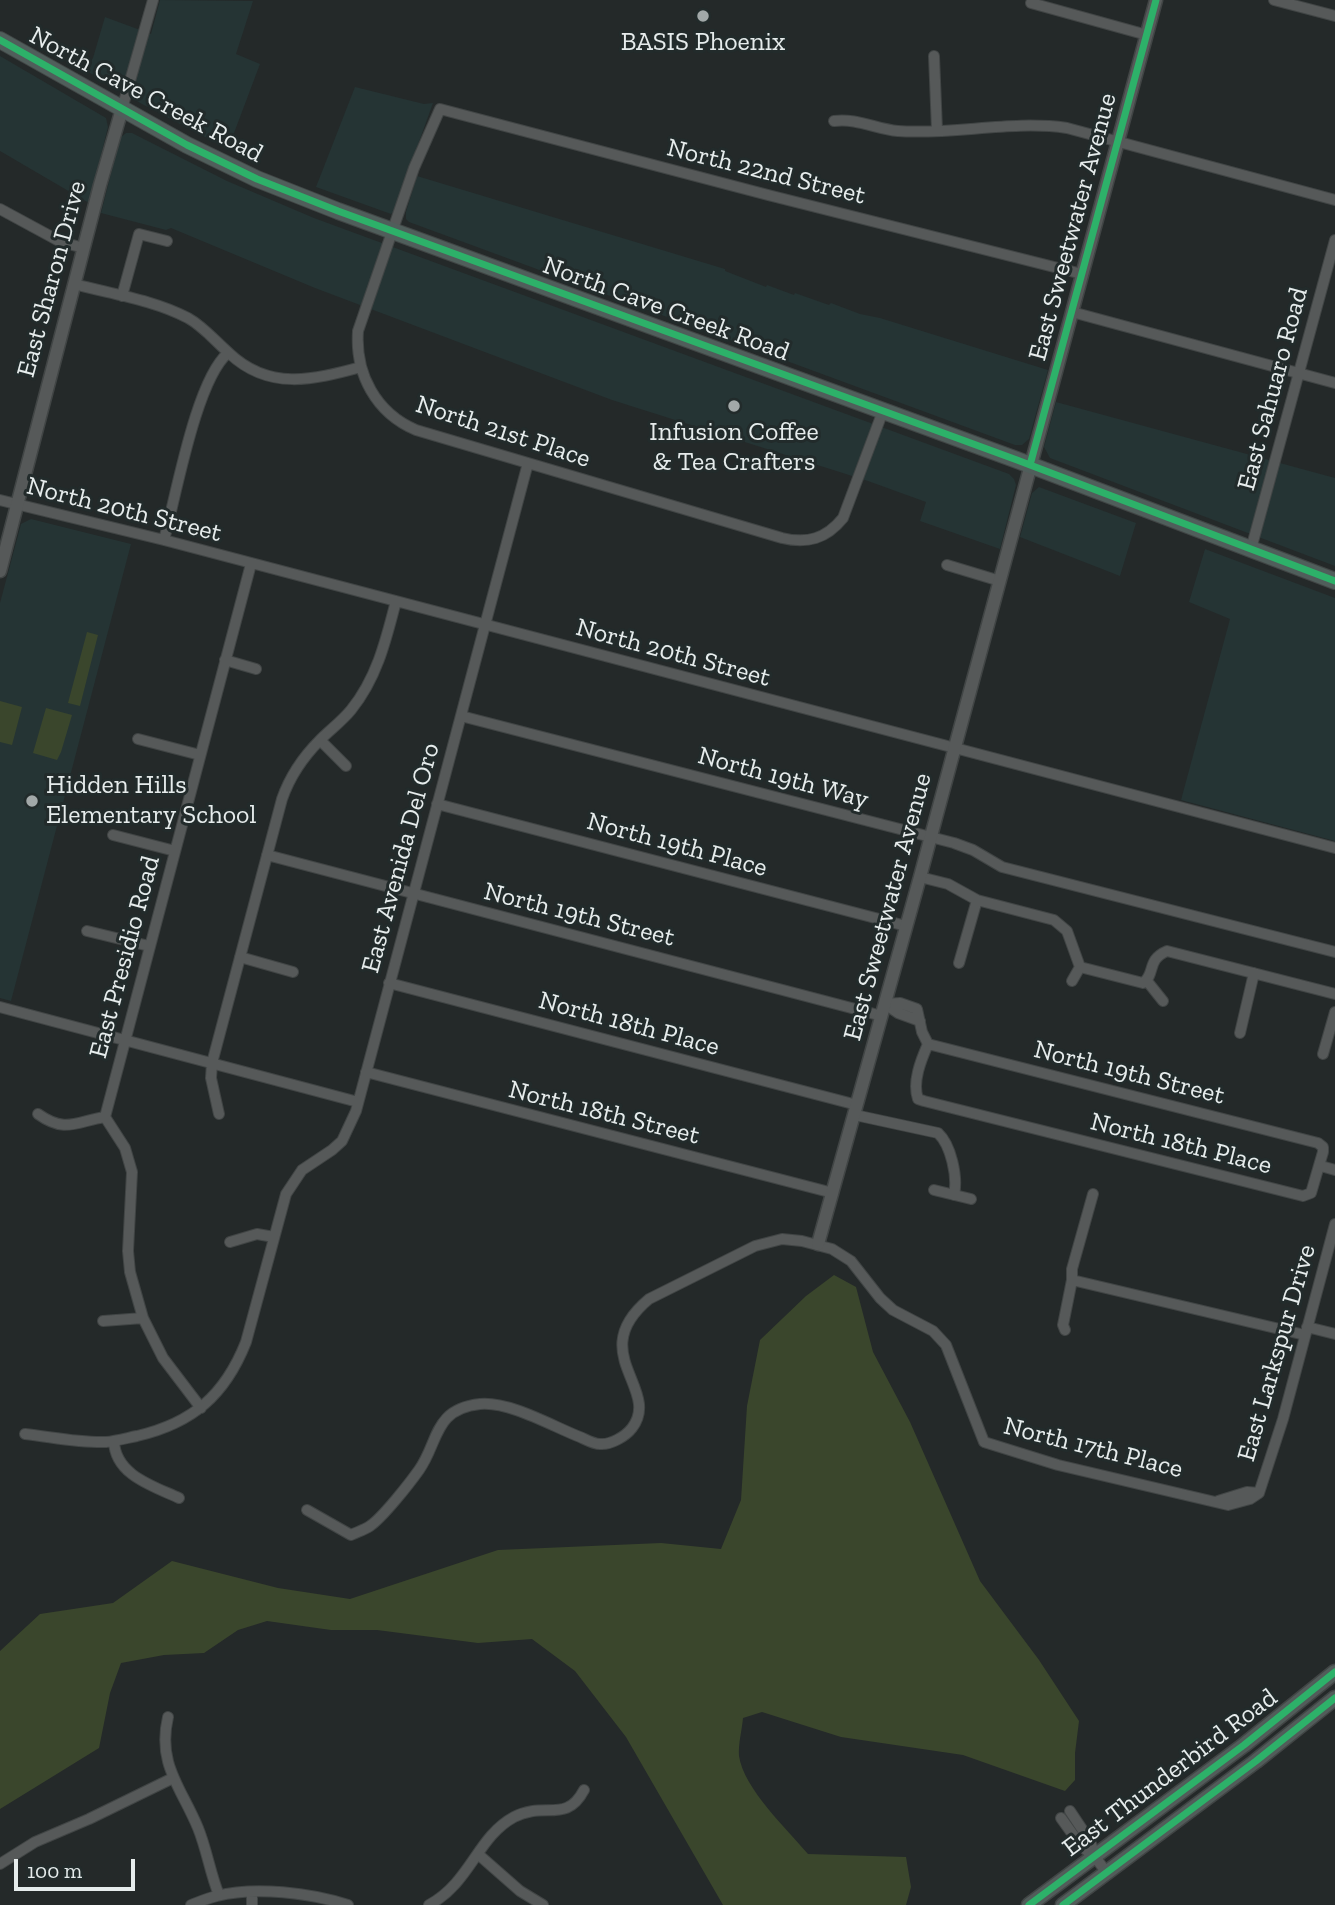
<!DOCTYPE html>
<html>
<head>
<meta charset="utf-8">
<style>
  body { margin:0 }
  #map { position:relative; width:1335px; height:1905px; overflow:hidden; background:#242929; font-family:"Zilla Slab",serif }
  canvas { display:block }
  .scale { position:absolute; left:14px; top:1859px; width:121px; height:32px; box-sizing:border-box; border:4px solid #e6ecec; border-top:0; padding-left:9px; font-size:21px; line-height:24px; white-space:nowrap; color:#e6ecec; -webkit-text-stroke:5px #222b2b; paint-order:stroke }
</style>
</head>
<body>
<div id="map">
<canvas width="1335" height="1905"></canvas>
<div class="scale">100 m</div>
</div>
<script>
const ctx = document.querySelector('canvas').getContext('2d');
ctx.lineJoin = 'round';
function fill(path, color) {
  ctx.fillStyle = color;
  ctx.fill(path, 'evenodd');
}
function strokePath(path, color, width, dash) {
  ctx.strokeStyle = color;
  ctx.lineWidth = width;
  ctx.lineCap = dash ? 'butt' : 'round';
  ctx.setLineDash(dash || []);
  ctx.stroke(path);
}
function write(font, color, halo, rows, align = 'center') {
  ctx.font = font + ' "Zilla Slab",serif';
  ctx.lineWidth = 6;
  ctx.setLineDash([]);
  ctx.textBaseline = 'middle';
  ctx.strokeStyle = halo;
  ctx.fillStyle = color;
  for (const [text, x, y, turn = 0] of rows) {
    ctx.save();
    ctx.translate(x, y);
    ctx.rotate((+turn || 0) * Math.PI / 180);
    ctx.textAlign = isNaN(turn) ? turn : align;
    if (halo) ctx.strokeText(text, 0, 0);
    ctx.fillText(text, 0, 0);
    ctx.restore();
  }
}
const built = new Path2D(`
  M160 0 253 1 236 54 260 64 228 149 142 104 85 70 93 58 105 17 151 34Z
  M0 56 106 118 108 127 89 203 0 151Z
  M355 87 424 104 433 103 394 211 391 214 316 187Z
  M126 133H132L227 181 314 218 1009 474 1014 479 1016 485 1000 549 920 521 926 502 868 481 612 400 315 288 171 228 166 230 101 213 120 138Z
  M417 176 725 269V271L766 287 767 285 794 295 795 293 829 305 831 303 860 314 880 318 1048 370 1029 439 1022 445H1015L409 222 406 219V212Z
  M1056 402 1335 478V566L1050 458 1044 447Z
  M1039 487 1136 523 1120 576 1020 537 1032 493Z
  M31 519 131 544 11 1001 0 998V603L21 524Z
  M1205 549 1335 598V841L1181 800 1230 619 1189 602Z`);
const green = new Path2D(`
  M87 632 98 635 80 706 68 703Z
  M0 701 22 707 12 745 0 742Z
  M46 708 72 715 61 752 57 760 33 753Z
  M834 1275 856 1287 873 1352 910 1422 980 1581 1039 1660 1079 1721 1075 1753V1780L1065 1791 963 1755 841 1737 762 1712 743 1718C742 1730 738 1744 739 1756 744 1789 787 1829 808 1854L906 1857 911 1887 906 1905H723L626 1737 575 1671 532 1639 478 1643 377 1630H331L267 1621 238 1630 204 1653 164 1655 121 1663 110 1693 99 1748 0 1809V1651L40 1614 113 1603 172 1561 278 1588 350 1599 498 1550 661 1543 721 1549 741 1500 747 1406 760 1340 806 1296Z`);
const minor = new Path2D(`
  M1274 0 1335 16
  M1031 3 1147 35
  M934 56 937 130
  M122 109 153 0
  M834 121C857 118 876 129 898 131 954 135 1011 120 1067 128L1335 200
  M0 209 61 242 84 248
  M74 284C112 294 154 300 188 318 204 327 215 341 229 353 269 391 313 380 361 367
  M122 296 139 234 167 241
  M1072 312 1335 383
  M883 411 843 518C826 539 807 544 782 538L416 430C376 413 355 374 358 331L414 168 440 109 768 195 1082 274
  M0 500 164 540 1335 848
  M164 540C176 496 196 380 228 353
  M1251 549 1335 240
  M947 565 1000 581
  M225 660 256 669
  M461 716 954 843 973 850 1002 867 1335 952
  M138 739 200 755
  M320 740 346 766
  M437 804 906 926
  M113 835 175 851
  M267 855 882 1016
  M920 877 948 884 977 900 1054 920 1067 931 1080 967 1143 983C1156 974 1146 960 1167 951L1335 994
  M87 931 149 946
  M240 957 293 972
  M959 963 977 900
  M1072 981 1080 967
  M1147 981 1163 1001
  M389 983 857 1105
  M885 1004 900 1003 917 1009 922 1032 928 1044 1318 1143 1323 1147V1152L1311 1193 1303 1196 924 1101 918 1099C912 1082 921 1060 928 1044
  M885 1004 898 1013 920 1021
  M0 1007 358 1102
  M1240 1033 1254 973
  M1323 1054 1335 1012
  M366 1072 833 1193
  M38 1114C66 1134 77 1121 105 1117
  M219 1114 211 1078 212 1063 282 799C290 776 303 757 320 740 330 730 342 721 351 710 377 678 386 640 396 601
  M855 1115 938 1133C951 1145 958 1177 954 1195
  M105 1117 251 564
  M105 1117 125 1148 132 1172 128 1251 130 1272 143 1318 163 1358 201 1408
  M1321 1166 1335 1170
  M934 1190 971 1199
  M230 1242 257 1234 274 1237
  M1072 1280 1305 1335
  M103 1321 143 1318
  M1307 1327 1335 1334
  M1065 1330 1063 1325 1072 1280V1269L1093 1194
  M25 1434C52 1437 79 1443 106 1442 116 1441 127 1438 137 1436 193 1423 225 1395 246 1342L286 1194 302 1170 332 1150 342 1141 356 1111 528 463
  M114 1441C115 1475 153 1486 179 1498
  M1259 1493 1283 1419 1335 1224
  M1218 1501 1247 1492 1259 1493
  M307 1510 351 1535C357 1532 364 1530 370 1526 383 1517 409 1484 419 1470 439 1442 433 1409 480 1404 509 1401 552 1426 580 1437 585 1439 593 1444 600 1444 610 1445 625 1437 632 1428 662 1389 584 1353 649 1299L755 1246 782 1239 802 1241 832 1249 851 1261 880 1298 893 1310 933 1331 946 1345 984 1442 1058 1465 1228 1505 1250 1499 1259 1493
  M168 1717C157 1764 181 1787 198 1828 207 1850 210 1873 219 1895
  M1070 1811 1090 1841 1095 1856
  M1061 1818 1081 1846 1095 1857 1107 1873
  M479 1855 520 1891 543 1905
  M0 1864 35 1842 89 1819 173 1778
  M191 1905C199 1902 208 1898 217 1896 255 1886 311 1893 348 1905
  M252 1905V1893
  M429 1905C471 1882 477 1837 514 1817 545 1801 566 1824 584 1790`);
const tertiary = new Path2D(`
  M0 571 100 185 122 109
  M818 1244 920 877 1156 0`);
const secondary = new Path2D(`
  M1029 1905 1244 1745 1335 1672
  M1063 1905 1256 1761 1335 1698`);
const primary = new Path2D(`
  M0 40 187 145 257 179 338 211 1017 460 1335 581`);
const cycleway = new Path2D(`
  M0 40 187 145 257 179 338 211 1017 460 1335 581
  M1030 465 1156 0
  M1029 1905 1244 1745 1335 1672
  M1063 1905 1256 1761 1335 1698`);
const markers = [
  [703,16,7,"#a2a8a8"],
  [734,406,7,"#a2a8a8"],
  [32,801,7,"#a2a8a8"]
];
const poiNames = [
  ["BASIS Phoenix",703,43],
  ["Infusion Coffee",734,433],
  ["& Tea Crafters",734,463],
  ["Hidden Hills",46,786,"left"],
  ["Elementary School",46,816,"left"]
];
const streetNames = [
  ["North Cave Creek Road",146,95,28],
  ["North 22nd Street",766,172,14],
  ["East Sweetwater Avenue",1073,227,-75],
  ["East Sharon Drive",52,279,-75],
  ["North Cave Creek Road",666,309,20],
  ["East Sahuaro Road",1273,389,-75],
  ["North 21st Place",503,432,18],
  ["North 20th Street",124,510,14],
  ["North 20th Street",673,653,15],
  ["North 19th Way",783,778,15],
  ["North 19th Place",677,845,15],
  ["East Avenida Del Oro",401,858,-75],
  ["East Sweetwater Avenue",888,907,-75],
  ["North 19th Street",579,915,14],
  ["East Presidio Road",125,957,-75],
  ["North 18th Place",629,1024,15],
  ["North 19th Street",1129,1073,14],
  ["North 18th Street",604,1113,14],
  ["North 18th Place",1181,1144,14],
  ["East Larkspur Drive",1277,1353,-74],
  ["North 17th Place",1093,1448,14],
  ["East Thunderbird Road",1170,1773,-37]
];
fill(built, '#253434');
fill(green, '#3a462c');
strokePath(minor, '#414545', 12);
strokePath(tertiary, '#414545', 15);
strokePath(secondary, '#414545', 17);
strokePath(primary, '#414545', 18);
strokePath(minor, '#565959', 10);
strokePath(tertiary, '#565959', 12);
strokePath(secondary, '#525c5a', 14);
strokePath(primary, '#505e5b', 16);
strokePath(cycleway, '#2db169', 7);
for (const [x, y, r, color] of markers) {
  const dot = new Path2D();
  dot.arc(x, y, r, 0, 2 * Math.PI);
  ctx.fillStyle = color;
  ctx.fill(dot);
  strokePath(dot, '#222b2b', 2.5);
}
write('26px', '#e6ecec', '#222b2b', poiNames);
write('26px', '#e6ecec', '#222b2b', streetNames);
</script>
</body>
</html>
